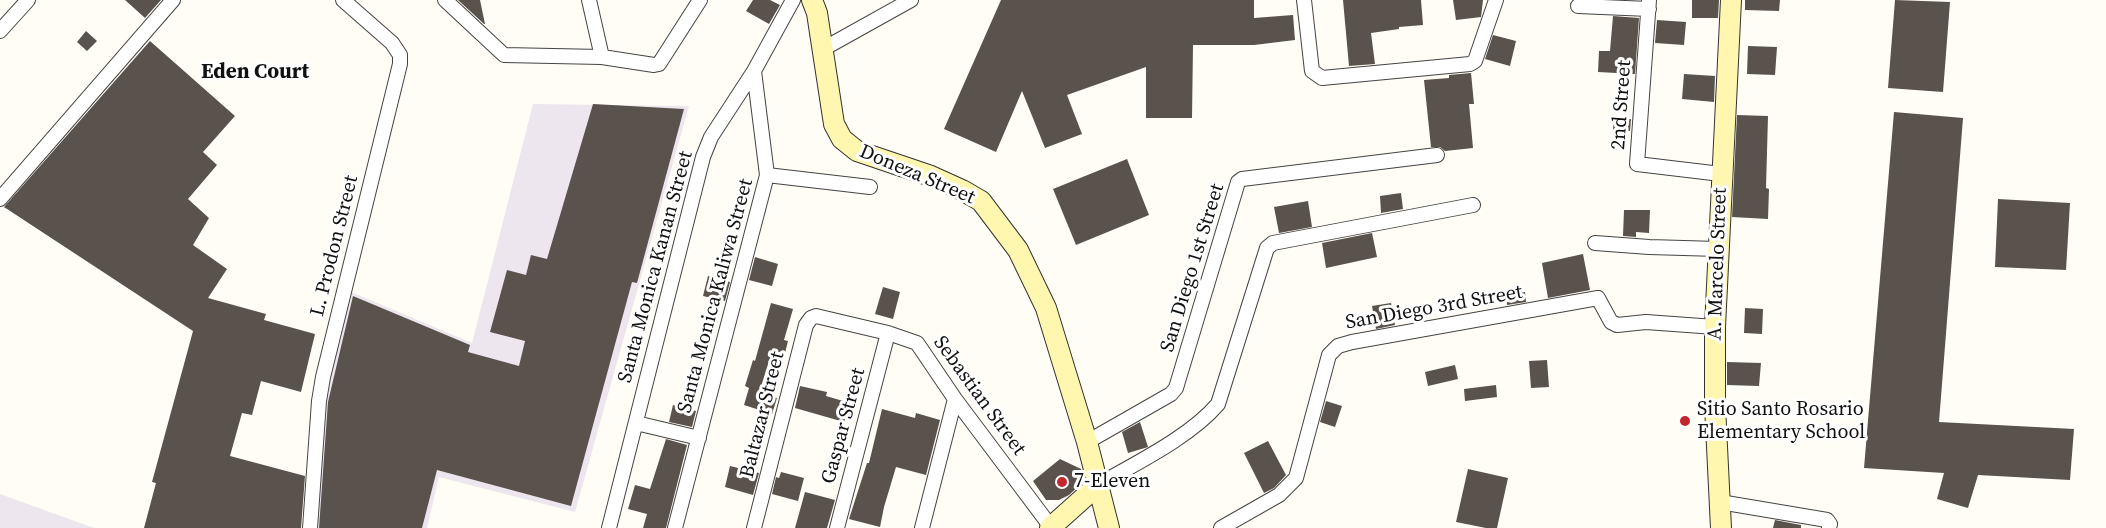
<!DOCTYPE html>
<html>
<head>
<meta charset="utf-8">
<style>
  body { margin:0 }
  canvas { display:block; background:#fffdf5 }
</style>
</head>
<body>
<canvas width="2106" height="528"></canvas>
<script>
const ctx = document.querySelector('canvas').getContext('2d');
ctx.lineJoin = 'round';
function fill(path, color) {
  ctx.fillStyle = color;
  ctx.fill(path, 'evenodd');
}
function strokePath(path, color, width, dash) {
  ctx.strokeStyle = color;
  ctx.lineWidth = width;
  ctx.lineCap = dash ? 'butt' : 'round';
  ctx.setLineDash(dash || []);
  ctx.stroke(path);
}
function write(font, color, halo, rows, align = 'center') {
  ctx.font = font + ' "Source Serif 4",serif';
  ctx.lineWidth = 6;
  ctx.setLineDash([]);
  ctx.textBaseline = 'middle';
  ctx.strokeStyle = halo;
  ctx.fillStyle = color;
  for (const [text, x, y, turn = 0] of rows) {
    ctx.save();
    ctx.translate(x, y);
    ctx.rotate((+turn || 0) * Math.PI / 180);
    ctx.textAlign = isNaN(turn) ? turn : align;
    if (halo) ctx.strokeText(text, 0, 0);
    ctx.fillText(text, 0, 0);
    ctx.restore();
  }
}
const industrial = new Path2D(`
  M533 104 689 106 575 512 439 477 427 528H312L320 418 349 291 472 343Z
  M0 494 94 528H0Z`);
const building = new Path2D(`
  M125 0H161L145 18Z
  M458 0H480L485 24H484Z
  M753 0H770L780 5 769 24 746 11Z
  M1001 0H1254V18L1293 15 1295 40 1254 45H1193L1192 118H1146V67L1067 95 1082 134 1045 148 1022 91 996 152 944 129Z
  M1343 0H1421L1423 25 1399 27V29L1371 33 1375 64 1349 66Z
  M1453 0H1483L1481 17 1456 20Z
  M1692 0H1719L1718 18H1692Z
  M1745 0H1780L1779 11 1745 10Z
  M1895 0 1950 2 1943 92 1888 88Z
  M1613 16 1639 18 1635 74 1598 72 1599 51H1610Z
  M1657 20 1686 22 1684 45 1655 43Z
  M86 31 97 41 87 51 77 42Z
  M1493 35 1516 41 1510 66 1485 59Z
  M150 41 235 116 203 152 217 165 188 199 209 218 193 245 227 269 208 298 266 314 264 320 315 334 301 392 261 381 252 415 242 413 230 456 305 476 301 528H144L156 483 152 482 193 331 4 207Z
  M1748 46 1777 47 1775 75 1747 74Z
  M1471 73 1474 104H1469L1473 148 1445 151 1440 147H1431L1424 80 1449 78V75Z
  M1684 74 1715 76 1714 102 1682 99Z
  M593 104 684 109 637 283 632 282 571 506 437 470 422 528H319L328 402 353 296 470 345 468 352 519 366 525 341 490 332 507 270 526 275 531 255 547 259Z
  M1894 112 1963 118 1939 422 2074 429 2070 480 1978 475 1968 508 1937 499 1944 473 1864 468Z
  M1737 115 1768 116 1766 188 1769 189 1768 219 1732 217Z
  M1614 118 1631 119 1630 131 1613 130Z
  M1127 159 1149 215 1076 245 1053 189Z
  M1401 193 1403 209 1381 213 1380 196Z
  M1998 199 2070 203 2066 270 1995 267Z
  M1308 201 1312 227 1279 233 1274 207Z
  M1624 210H1650L1649 233 1636 232V237L1623 236Z
  M1372 233 1377 257 1326 268 1322 243Z
  M1583 254 1590 290 1548 298 1542 263Z
  M755 257 778 264 772 286 749 280Z
  M708 276 730 282 725 301 703 296Z
  M883 287 900 292 893 319 875 314Z
  M1525 292 1526 302 1507 305 1506 295Z
  M771 303 793 309 784 340 788 341 782 365 769 361 759 393 777 398 772 414 744 405 749 388 745 386 753 360 755 361Z
  M1391 303 1395 325 1376 329 1372 306Z
  M1745 308 1763 309 1762 334 1744 333Z
  M1547 360 1549 387 1531 388 1529 361Z
  M1727 362 1761 363 1759 386 1727 385Z
  M1455 365 1458 379 1428 386 1425 372Z
  M1496 385 1497 397 1465 401 1464 389Z
  M800 386 827 392 826 396 850 403 844 422 795 408Z
  M1326 401 1342 406 1335 427 1320 422Z
  M673 405 696 411 692 427 669 422Z
  M882 409 915 418 916 413 940 420 926 475 896 467 884 507 880 527 849 519 867 463H869Z
  M1140 422 1148 447 1128 453 1122 432Z
  M666 439 687 445 666 528H643L647 514 628 509 635 485 650 489Z
  M1268 441 1286 475 1274 488 1264 493 1244 453Z
  M1060 459 1081 469 1083 475 1079 480 1081 484 1069 495 1059 500H1046L1033 481Z
  M730 466 759 473 753 495 725 487Z
  M1468 469 1508 478 1497 528H1486L1456 522Z
  M781 472 804 478 798 501 772 494 776 477 779 478Z
  M805 492 835 500 827 528H795Z
  M1775 520 1801 525V528H1773Z`);
const street = new Path2D(`
  M445 0 504 55 602 57 654 65 659 64 700 0
  M589 0 602 57
  M1304 0 1312 71 1322 78 1470 64 1475 61 1496 0
  M1649 0 1637 164 1721 174
  M1578 6 1649 9
  M0 31 28 0
  M823 49 911 0
  M767 175 870 187
  M0 199 173 0
  M1595 243 1649 247 1718 249
  M636 423 699 438
  M1087 442 1171 394 1176 388 1238 182 1242 179 1437 155
  M1098 485C1136 463 1190 437 1218 404L1267 248 1273 243 1473 205
  M1720 502 1827 520 1830 524 1829 528
  M310 528 319 401 323 377 400 64V55L392 43 343 0
  M609 528 703 157 711 137 754 71 793 0
  M675 528 767 175 754 71
  M754 528 806 325 811 318 816 316 888 333 917 343 955 399 1051 527
  M837 528 888 333
  M922 528 955 399
  M1221 528 1279 495 1296 478 1329 355 1338 346 1352 342 1598 298 1611 322 1617 325 1646 322 1715 327`);
const secondary = new Path2D(`
  M812 0 817 13 834 124 842 139 857 151 931 176 962 190 981 201 1018 250 1046 308 1087 442 1109 528
  M1050 528 1098 485
  M1721 528 1715 406V327L1731 0`);
const markers = [
  [1685,421,6,"#c4262e"],
  [1062,482,6,"#c4262e"]
];
const streetNames = [
  ["2nd Street",1622,105,-86],
  ["Doneza Street",917,175,23],
  ["L. Prodon Street",335,246,-76],
  ["A. Marcelo Street",1718,264,-88],
  ["Santa Monica Kanan Street",656,267,-75],
  ["San Diego 1st Street",1193,268,-73],
  ["Santa Monica Kaliwa Street",716,296,-75],
  ["San Diego 3rd Street",1434,308,-10],
  ["Sebastian Street",979,396,54],
  ["Baltazar Street",763,415,-76],
  ["Gaspar Street",844,426,-75]
];
const poiNames = [
  ["Sitio Santo Rosario",1697,410],
  ["Elementary School",1697,433],
  ["7-Eleven",1074,482]
];
const neighbourhoodNames = [
  ["Eden Court",255,73]
];
fill(industrial, '#eee6ef');
fill(building, '#5a524d');
strokePath(street, '#444', 16);
strokePath(secondary, '#333', 22);
strokePath(street, '#fff', 14);
strokePath(secondary, '#fff6b0', 20);
for (const [x, y, r, color] of markers) {
  const dot = new Path2D();
  dot.arc(x, y, r, 0, 2 * Math.PI);
  ctx.fillStyle = color;
  ctx.fill(dot);
  strokePath(dot, '#fff', 2);
}
write('20px', '#111', '#fff', streetNames);
write('20px', '#111', '#fff', poiNames, 'left');
write('bold 21px', '#111', '#fff', neighbourhoodNames);
</script>
</body>
</html>
